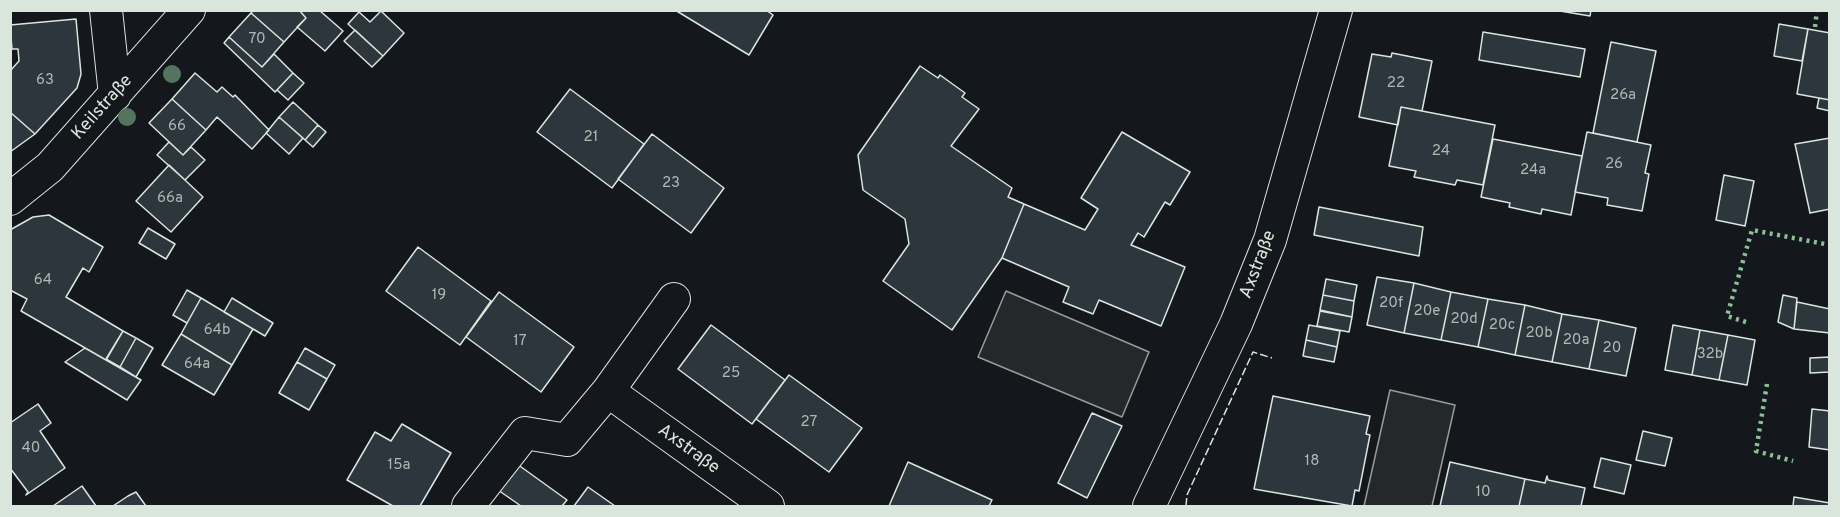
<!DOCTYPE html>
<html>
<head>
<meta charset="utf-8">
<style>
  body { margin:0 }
  #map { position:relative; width:1840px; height:517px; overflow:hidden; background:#14181c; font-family:Overpass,sans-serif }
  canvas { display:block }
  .frame { position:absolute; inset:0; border:12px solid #d8e6dc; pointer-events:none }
</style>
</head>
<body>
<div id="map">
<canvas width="1840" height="517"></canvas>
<div class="frame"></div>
</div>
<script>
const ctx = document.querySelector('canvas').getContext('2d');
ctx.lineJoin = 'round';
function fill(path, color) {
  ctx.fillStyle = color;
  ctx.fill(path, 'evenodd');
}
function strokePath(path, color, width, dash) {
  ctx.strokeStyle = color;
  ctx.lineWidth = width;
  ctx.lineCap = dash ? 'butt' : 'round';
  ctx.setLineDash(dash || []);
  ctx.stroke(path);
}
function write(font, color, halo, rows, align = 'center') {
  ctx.font = font + ' Overpass,sans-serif';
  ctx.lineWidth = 4.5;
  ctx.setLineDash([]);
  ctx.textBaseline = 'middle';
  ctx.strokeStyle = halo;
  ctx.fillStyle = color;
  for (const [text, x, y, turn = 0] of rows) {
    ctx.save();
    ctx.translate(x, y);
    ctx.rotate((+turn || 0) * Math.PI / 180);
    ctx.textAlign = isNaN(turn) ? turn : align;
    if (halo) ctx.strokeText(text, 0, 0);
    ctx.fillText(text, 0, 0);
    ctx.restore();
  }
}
const parking = new Path2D(`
  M1006 291 1149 352 1122 417 978 357Z
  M1390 390 1455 405 1432 506H1364Z`);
const building = new Path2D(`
  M254 10H299L306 18 284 42 251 13Z
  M299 10H319L343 31 325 51 297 27 306 18Z
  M675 10H766L773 15 749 55Z
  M1554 10H1591L1590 16Z
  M381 11 404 33 383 56 348 24 359 12 370 22Z
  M251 13 284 42 262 67 229 37Z
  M76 19 81 74 77 88 35 134 10 112V71L19 61 18 49H12L10 25Z
  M1779 24 1808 29 1802 61 1774 56Z
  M1808 29 1830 33V100L1797 94Z
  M355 30 383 56 372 67 344 41Z
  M1483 32 1585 49 1580 77 1479 60Z
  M229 37 262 67 274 54 293 73 275 92 224 43Z
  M1611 42 1656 51 1637 142 1593 133Z
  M1392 53 1432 61 1422 111 1401 107 1398 125 1359 117 1372 54 1391 57Z
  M920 66 938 78 940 75 965 93 962 97 979 109 951 146 1012 188 1008 197 1024 204 1002 258 952 330 883 281 909 244 905 219 863 190 858 155Z
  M195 73 217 92 222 87 233 97 235 95 269 130 252 149 217 117 206 130 172 99Z
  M293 73 304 83 288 100 277 90Z
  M570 89 644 144 612 188 537 132Z
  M1819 98 1830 100V111L1817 108Z
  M172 99 206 130 183 155 149 123Z
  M293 102 318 125 305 140 279 117Z
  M1401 107 1495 125 1483 185 1457 180 1455 185 1414 177 1416 171 1389 166Z
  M10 112 35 134 10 152Z
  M279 117 303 138 289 154 266 133Z
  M318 125 326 132 313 147 305 140Z
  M1122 132 1190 172 1170 205 1165 202 1144 237 1138 233 1131 245 1185 267 1161 326 1099 300 1093 314 1063 302 1069 287 1002 258 1024 204 1085 230 1098 209 1081 198Z
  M1587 132 1651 145 1645 173 1649 174 1642 211 1607 205 1608 198 1575 192Z
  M652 134 724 188 691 233 618 179Z
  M1830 138V209L1810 213 1795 144Z
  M1493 139 1582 156 1571 215 1542 209 1541 214 1509 207 1510 203 1481 197Z
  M169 142 183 155 191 147 205 160 185 180 157 155Z
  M169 165 203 197 171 232 136 201Z
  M1724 175 1754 181 1745 226 1716 220Z
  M1319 207 1423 227 1419 256 1314 235Z
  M49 215 103 247 89 272 83 268 66 297 123 331 106 360 21 311 27 299 10 290V230L33 217Z
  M148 228 175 244 166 259 139 243Z
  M418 247 491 301 460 345 386 291Z
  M1377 277 1414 283 1404 333 1367 325Z
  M1326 279 1357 285 1354 301 1323 295Z
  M1414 283 1451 292 1441 340 1404 333Z
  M187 290 201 298 187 323 173 315Z
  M499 292 574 347 541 392 466 337Z
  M1451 292 1488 299 1478 347 1441 340Z
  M1323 295 1354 301 1352 317 1320 310Z
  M1783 295 1797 298 1794 329 1778 322Z
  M201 298 253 329 232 365 181 334Z
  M232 298 273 323 265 336 224 312Z
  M1488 299 1525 305 1515 355 1478 347Z
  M1797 302 1830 309V333L1794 329Z
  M1525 305 1562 314 1552 362 1515 355Z
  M1320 311 1352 317 1349 332 1317 326Z
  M1562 314 1599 320 1589 369 1552 362Z
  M1599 320 1636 328 1626 376 1589 369Z
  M711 325 785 380 752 424 678 369Z
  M1309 325 1340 331 1337 347 1306 340Z
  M1673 325 1700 330 1692 375 1665 370Z
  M1700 330 1728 335 1719 380 1692 375Z
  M123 331 136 338 120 367 106 359Z
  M181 334 232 365 214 395 162 365Z
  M1728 335 1755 340 1747 385 1719 380Z
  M136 338 153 348 136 377 120 367Z
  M1306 340 1337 347 1334 362 1303 356Z
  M85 348 141 380 127 400 65 362Z
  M305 348 335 365 327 379 297 362Z
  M1830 357V372L1810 373V358Z
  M297 362 327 379 309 410 279 393Z
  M789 375 862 428 829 472 756 419Z
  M1273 396 1370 416 1366 434 1370 435 1359 491 1355 490 1352 506 1254 489Z
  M38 404 51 423 40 431 65 468 26 495 28 492 10 468V423Z
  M1812 409 1830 411V450L1809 447Z
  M1092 413 1122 426 1087 498 1058 483Z
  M402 424 451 453 420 506H393L347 480 375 432 391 441Z
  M1643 431 1672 438 1665 466 1636 460Z
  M1601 458 1631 465 1624 494 1594 487Z
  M908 462 992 500 989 506H889Z
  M1450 462 1525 479 1519 506H1440Z
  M517 464 567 500 562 506H521L498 490Z
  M1547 476 1548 480 1585 488 1581 506H1519L1525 479 1545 483Z
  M82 486 96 506H53Z
  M588 487 615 506H574Z
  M136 492 146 506H113L128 496Z
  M1794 497 1830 503V506H1793Z`);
const minor = new Path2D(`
  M106 10 115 95
  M10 199 50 167 189 10
  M674 299 608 391 768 506
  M468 506 525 433 567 440 608 391
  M1149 506 1236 324 1270 240 1336 10`);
const hedge = new Path2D(`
  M1815 27 1817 10
  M1746 322 1727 316 1752 230 1830 245
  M1767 384 1756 451 1793 461`);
const fence = new Path2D(`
  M1186 506 1187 495 1253 352 1272 358`);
const trees = [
  [172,74],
  [127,117]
];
const numberNames = [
  ["70",257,40],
  ["63",45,81],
  ["22",1396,84],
  ["26a",1623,96],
  ["66",177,127],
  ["21",591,138],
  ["24",1441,152],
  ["26",1614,165],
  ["24a",1533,171],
  ["23",671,184],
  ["66a",170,199],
  ["64",43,281],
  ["19",439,296],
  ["20f",1391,304],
  ["20e",1427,312],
  ["20d",1464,320],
  ["20c",1502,326],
  ["64b",217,331],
  ["20b",1539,334],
  ["20a",1576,341],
  ["17",520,342],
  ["20",1612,349],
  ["32b",1710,355],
  ["64a",197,365],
  ["25",731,374],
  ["27",809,423],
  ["40",31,449],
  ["18",1312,462],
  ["15a",399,466],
  ["10",1483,493]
];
const streetNames = [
  ["Keilstraße",103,108,-48],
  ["Axstraße",1259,265,-69],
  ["Axstraße",688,450,36]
];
fill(parking, '#24282b');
strokePath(parking, '#939e99', 1.5);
fill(building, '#2c363c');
strokePath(building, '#d8e6dc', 1.5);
strokePath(minor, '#d8e6dc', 34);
strokePath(minor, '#14181c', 32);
strokePath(hedge, '#8ac095', 4.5, [3, 4.5]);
strokePath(fence, '#d8e6dc', 1.5, [8, 3]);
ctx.fillStyle = '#55745f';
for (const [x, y] of trees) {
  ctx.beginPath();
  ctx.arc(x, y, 9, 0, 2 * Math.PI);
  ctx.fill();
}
write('15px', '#adbab4', null, numberNames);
write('18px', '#d8e6dc', '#14181c', streetNames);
</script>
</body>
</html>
